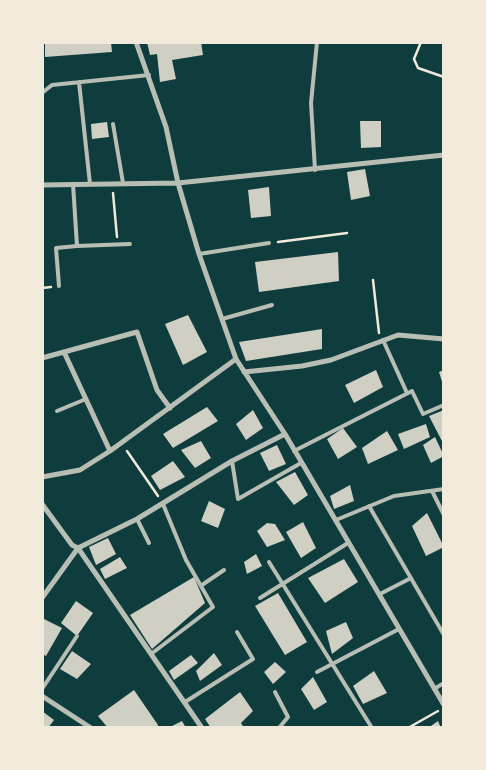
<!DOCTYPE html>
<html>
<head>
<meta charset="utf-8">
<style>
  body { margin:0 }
  #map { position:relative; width:486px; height:770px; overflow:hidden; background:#0f3d3e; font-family:"Space Grotesk",sans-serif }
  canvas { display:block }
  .frame { position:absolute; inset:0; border:44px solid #f1e9da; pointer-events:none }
</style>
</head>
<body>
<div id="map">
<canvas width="486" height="770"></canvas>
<div class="frame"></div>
</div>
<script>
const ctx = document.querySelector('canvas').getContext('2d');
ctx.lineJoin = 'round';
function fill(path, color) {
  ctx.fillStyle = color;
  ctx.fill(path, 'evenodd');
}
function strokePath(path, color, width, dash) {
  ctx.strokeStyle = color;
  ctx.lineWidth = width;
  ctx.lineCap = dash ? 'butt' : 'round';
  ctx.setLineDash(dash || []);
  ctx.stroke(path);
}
const building = new Path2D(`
  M45 42H111L112 52 45 57Z
  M147 42H201L203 55 172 60 176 79 160 82 157 54 150 55Z
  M360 121H381V147L361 148Z
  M107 122 109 137 92 139 91 124Z
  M365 169 370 196 351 200 347 172Z
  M269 187 271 216 251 218 248 190Z
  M338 252 339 281 259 292 255 262Z
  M188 315 207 352 183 365 165 324Z
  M322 329V349L246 361 239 342Z
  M376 370 383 387 354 403 345 385Z
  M444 370V385H443L439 372Z
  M207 407 218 421 173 448 163 434Z
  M253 410 263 428 246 440 236 424Z
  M444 410V445L429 416Z
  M426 424 430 437 404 449 398 434Z
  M343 428 357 447 338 459 327 439Z
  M387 431 398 450 368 464 362 448Z
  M435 437 444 456 431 463 423 445Z
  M201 441 211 458 195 468 181 450Z
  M277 445 286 464 269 471 260 453Z
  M173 461 185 477 160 490 151 476Z
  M295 472 308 495 294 505 276 482Z
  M350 485 354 501 334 509 330 496Z
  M209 501 225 509 218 528 201 521Z
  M427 513 444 547 426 556 412 526Z
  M303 522 316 548 301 558 286 532Z
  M267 523 275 524 285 540 267 547 257 531Z
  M108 538 116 554 96 565 89 547Z
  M256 554 262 566 247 574 244 562Z
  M120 557 127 568 105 579 100 569Z
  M344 559 358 582 325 603 308 578Z
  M194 577 205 603 152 649 130 615Z
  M278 593 307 642 285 655 255 606Z
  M76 601 93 613 77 636 61 623Z
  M42 618 62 628 46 656 42 654Z
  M346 622 353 638 332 654 326 631Z
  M72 651 91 664 77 679 60 669Z
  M214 653 222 665 200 681 196 671Z
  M191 655 198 663 174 680 169 671Z
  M275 662 286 672 273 684 264 672Z
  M374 671 387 693 363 704 353 686Z
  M313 677 327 702 314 710 301 689Z
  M134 690 158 725 157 728H108L98 716Z
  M240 692 253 711 241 723 244 728H211L205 719Z
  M42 711 54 720 48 728H42Z
  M182 721 186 728H173L172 726Z
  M438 721 441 728H428Z`);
const path = new Path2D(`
  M421 42 414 59 418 68 444 77
  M113 193 117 237
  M278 242 347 233
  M373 280 379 333
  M42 288 51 287
  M127 451 158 496
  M408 728 438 711`);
const service = new Path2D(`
  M79 82 90 184
  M42 93 52 85 149 75
  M113 124 123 183
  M315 170 311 103 317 42
  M73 184 77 246 130 244
  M199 254 269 243
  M59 286 56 248 77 246
  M222 319 272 305
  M383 340 407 393
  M57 411 86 399
  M294 451 412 391 423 414 444 405
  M232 461 238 499 301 463
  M432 491 444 515
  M369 506 444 635
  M137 519 149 543
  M336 520 394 496 444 489
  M269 562 372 728
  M202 585 224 570
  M380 594 411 578
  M260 598 348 543
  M151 654 213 607 186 560 163 504
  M317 672 399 629
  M42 689 77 636
  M434 689 444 683
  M275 692 288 717 279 728
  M185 702 253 659 237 632`);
const minor = new Path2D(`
  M136 42 166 127 178 183 199 254 236 359 285 434 444 705
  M42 185 178 183 444 155
  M42 358 64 352
  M244 372 302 366 331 360 398 335 444 339
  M110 451 64 352 137 332 157 390 170 408
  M42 477 80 470 110 451 236 359
  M42 504 72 545 78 548 202 728
  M42 598 78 548 137 519 232 461 285 434
  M42 696 91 728`);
fill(building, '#cfcfc3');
strokePath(path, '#f1e9da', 2.5);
strokePath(service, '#b8beb3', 4);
strokePath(minor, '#b8beb3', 5);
</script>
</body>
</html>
